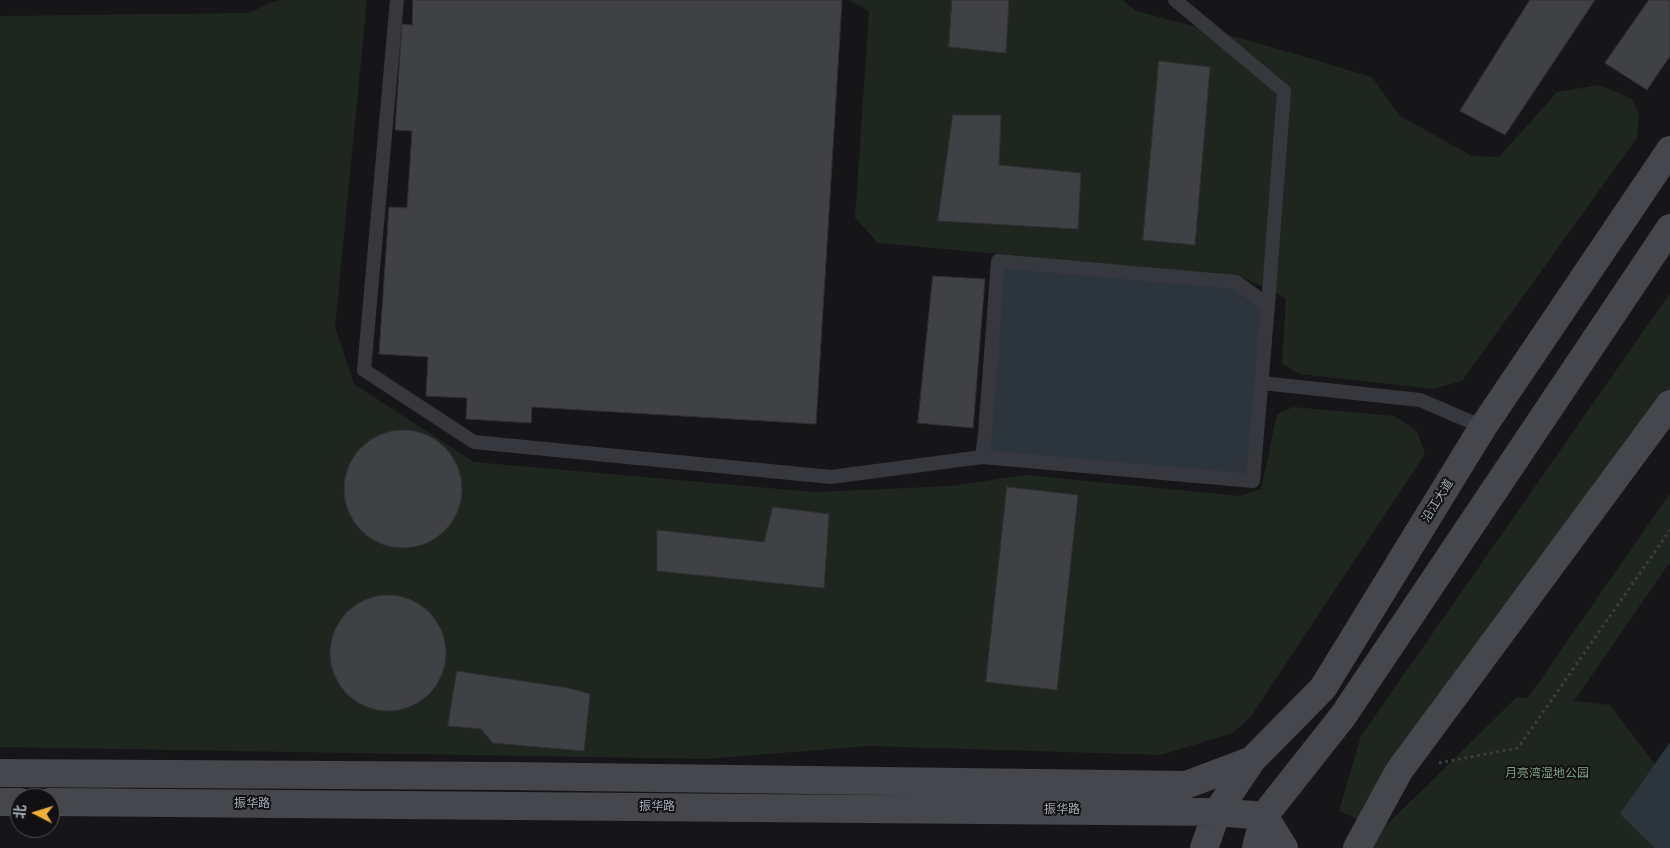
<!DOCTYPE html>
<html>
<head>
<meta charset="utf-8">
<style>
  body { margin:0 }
  #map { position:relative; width:1670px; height:848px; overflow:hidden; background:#161618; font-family:"Varela Round","Noto Sans SC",sans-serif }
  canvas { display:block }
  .north { position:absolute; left:10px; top:788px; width:50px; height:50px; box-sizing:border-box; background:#111113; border:1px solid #4d4f55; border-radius:50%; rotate:275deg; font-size:14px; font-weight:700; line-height:20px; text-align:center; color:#a8adb8 }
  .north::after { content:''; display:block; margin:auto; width:18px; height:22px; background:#f2b134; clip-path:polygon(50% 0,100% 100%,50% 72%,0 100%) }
</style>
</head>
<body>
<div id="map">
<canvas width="1670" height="848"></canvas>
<div class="north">北</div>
</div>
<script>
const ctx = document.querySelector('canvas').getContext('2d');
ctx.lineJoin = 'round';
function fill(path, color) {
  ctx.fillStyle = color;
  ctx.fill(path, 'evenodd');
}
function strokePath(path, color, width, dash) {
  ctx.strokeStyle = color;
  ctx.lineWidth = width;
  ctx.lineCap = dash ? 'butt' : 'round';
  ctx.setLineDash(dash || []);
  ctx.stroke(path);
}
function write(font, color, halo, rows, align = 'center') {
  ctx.font = font + ' "Varela Round","Noto Sans SC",sans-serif';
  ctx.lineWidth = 4;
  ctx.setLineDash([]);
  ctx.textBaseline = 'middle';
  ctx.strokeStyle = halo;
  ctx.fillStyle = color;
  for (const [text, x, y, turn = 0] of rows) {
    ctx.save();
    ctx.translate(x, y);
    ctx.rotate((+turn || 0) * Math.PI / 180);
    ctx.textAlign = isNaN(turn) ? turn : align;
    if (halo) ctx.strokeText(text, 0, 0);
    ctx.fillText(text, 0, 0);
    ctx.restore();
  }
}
const green = new Path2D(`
  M278 0H367L335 327 354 384 474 462 814 492 952 486 1026 475 1240 496 1261 489 1277 414 1293 407 1395 416 1417 431 1425 454 1252 715 1233 733 1161 755 869 746 705 759 0 747V16L248 13Z
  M848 0H1123L1136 11 1258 43 1372 77 1400 116 1472 156 1499 157 1557 92 1599 85 1631 98 1639 114 1637 138 1462 381 1433 389 1299 374 1282 363 1286 298 1240 276 878 243 855 218 869 11Z
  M1670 293V404L1370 825 1339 811 1361 736Z
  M1670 493V562L1574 701 1610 705 1670 784V848H1363L1517 697 1528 698Z`);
const water = new Path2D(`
  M998 261 1236 282 1268 305 1253 481 982 457Z
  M1670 742V848H1655L1620 814Z`);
const building = new Path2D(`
  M413 0H842L816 424 532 407 531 423 466 419 467 398 426 396 428 357 379 354 389 207 407 208 412 131 395 130 402 24 412 25Z
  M952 0H1009L1006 53 949 47Z
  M1530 0H1595L1505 135 1460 111Z
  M1649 0H1670V56L1647 90 1605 63Z
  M1159 61 1210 67 1195 245 1143 240Z
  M953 115H1001L999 165 1081 173 1078 229 938 221Z
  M933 276 985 279 973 428 918 423Z
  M344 489a59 59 0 1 1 118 0a59 59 0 1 1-118 0Z
  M1007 487 1078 495 1057 690 986 682Z
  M773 507 829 514 824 588 657 571V530L764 542Z
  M330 653a58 58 0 1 1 116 0a58 58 0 1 1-116 0Z
  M457 671 568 688 590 694 584 751 493 743 481 729 448 726Z`);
const path = new Path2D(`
  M1439 763 1518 748 1670 530`);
const lane = new Path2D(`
  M397 0 364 370 474 442 831 477 982 457 1253 481 1268 305 1284 91 1175 0
  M1262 383 1420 400 1483 427
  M982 457 985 434 998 261 1236 282 1268 305`);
const secondary = new Path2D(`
  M0 773 508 776 1186 785 1252 760
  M0 802H20
  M50 802 1217 812 1264 816 1284 848
  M1204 848 1217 812 1252 760 1323 688 1483 427 1670 150
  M1256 848 1264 816 1343 716 1670 228
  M1357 848 1399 771 1670 404`);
const streetNames = [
  ["沿江大道",1438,501,-58],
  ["振华路",252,804],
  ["振华路",657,807],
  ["振华路",1062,810]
];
const parkNames = [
  ["月亮湾湿地公园",1547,774]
];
fill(green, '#1e261f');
fill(water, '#2c353c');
fill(building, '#404145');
strokePath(building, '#303034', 1);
strokePath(path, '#3d3f44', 3, [2.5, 4]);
strokePath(lane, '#37383d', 14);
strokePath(secondary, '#45474d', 28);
write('12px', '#a8adb8', '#111113', streetNames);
write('12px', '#7fa381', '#111113', parkNames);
</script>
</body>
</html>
